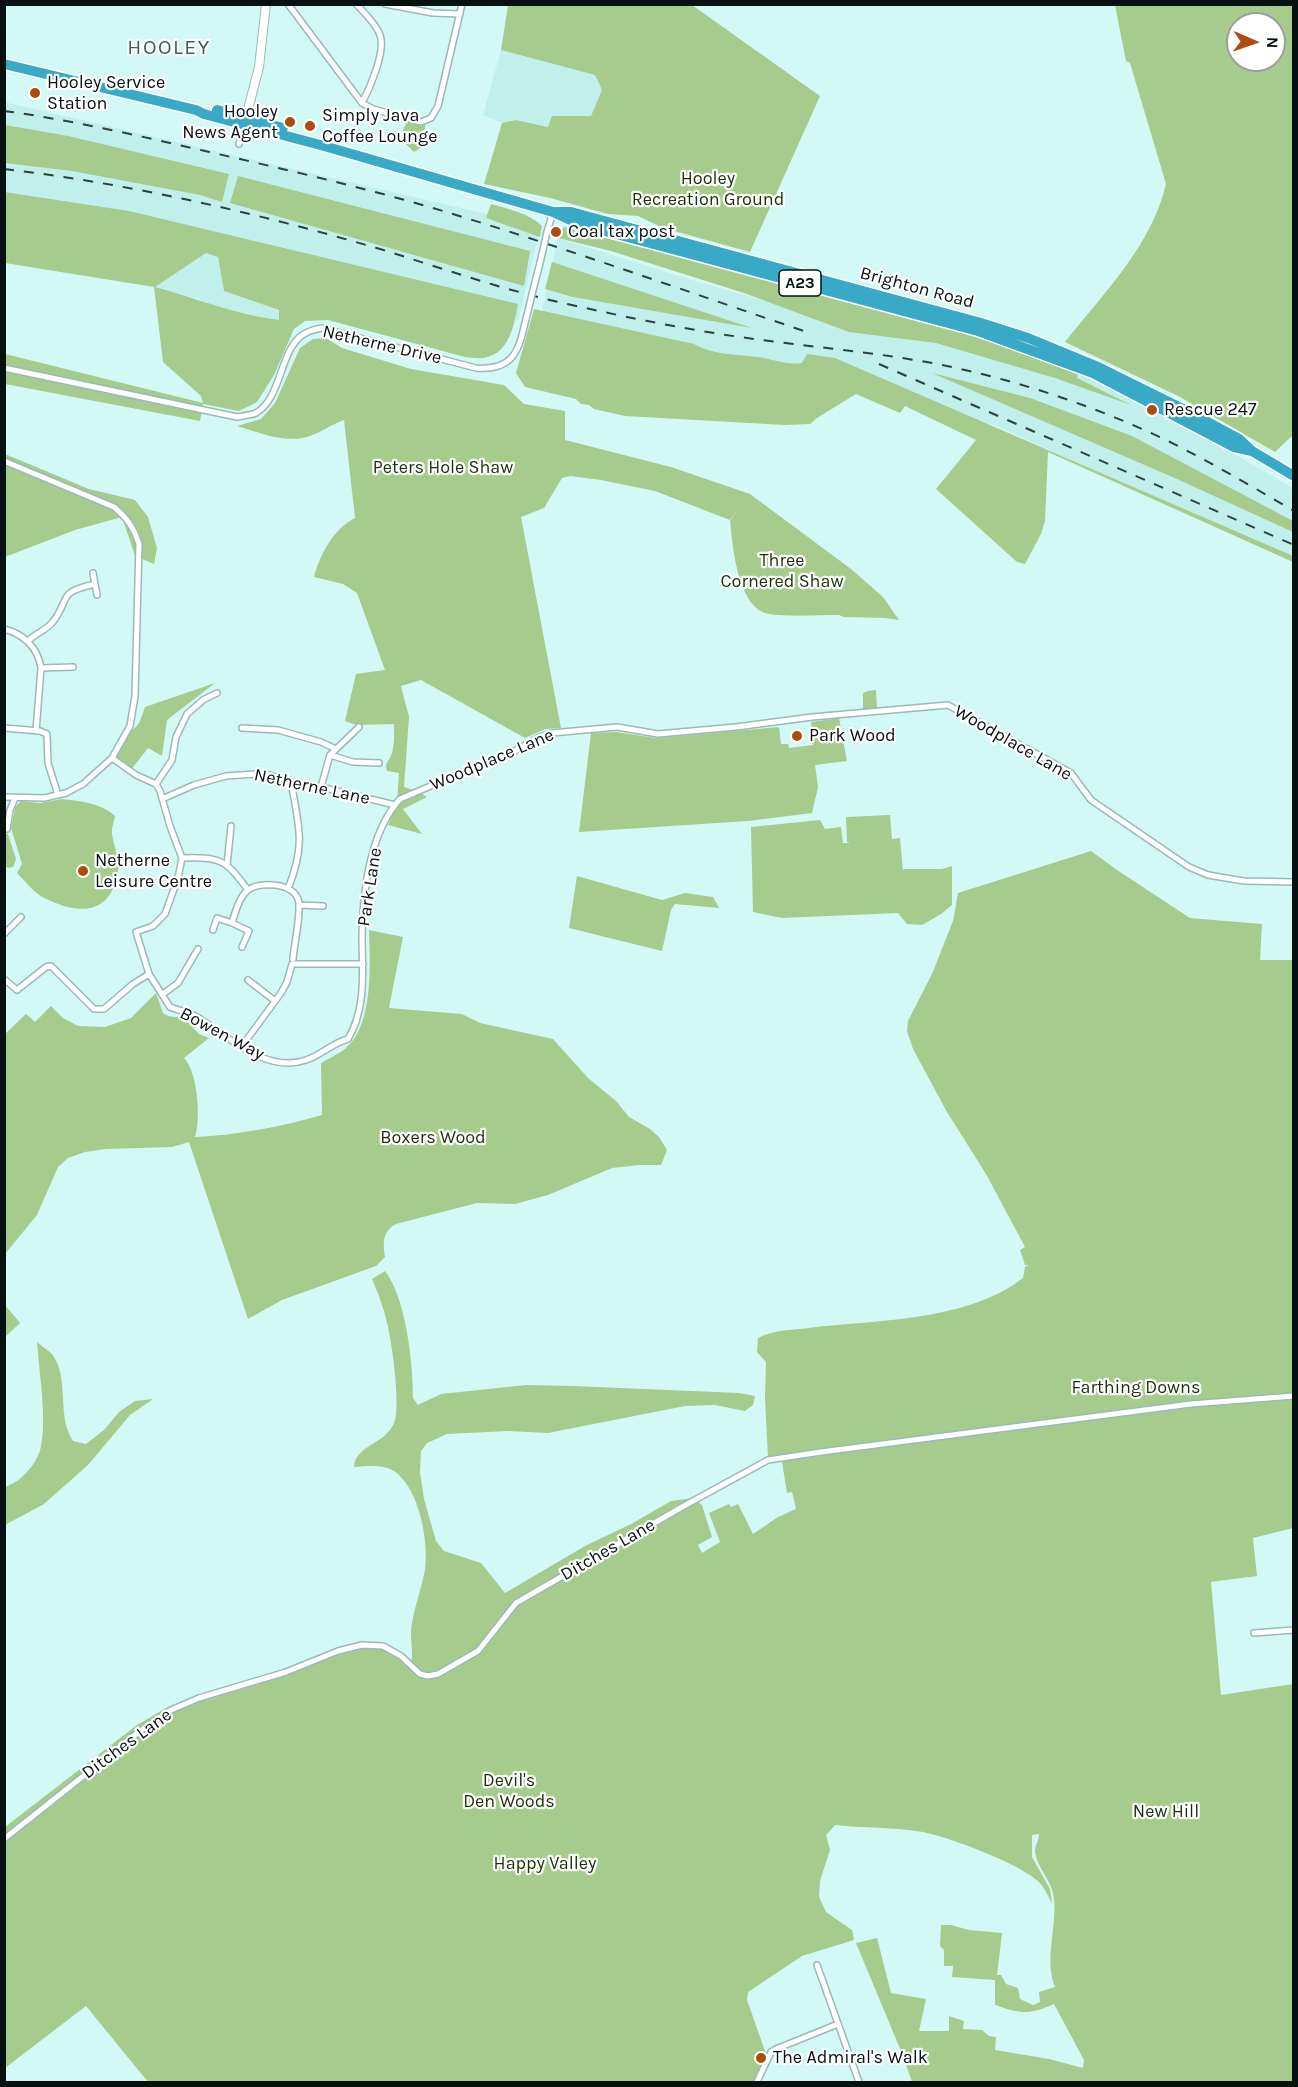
<!DOCTYPE html>
<html>
<head>
<meta charset="utf-8">
<style>
  body { margin:0 }
  #map { position:relative; width:1298px; height:2087px; overflow:hidden; background:#d3f9f6; font-family:Karla,sans-serif }
  canvas { display:block }
  .frame { position:absolute; inset:0; border:6px solid #041110; pointer-events:none }
  .north { position:absolute; left:1226px; top:12px; width:60px; height:60px; box-sizing:border-box; background:#fff; border:2px solid #9ba09f; border-radius:50%; rotate:92deg; font-size:16px; font-weight:700; line-height:24px; text-align:center; color:#041110 }
  .north::after { content:''; display:block; margin:auto; width:21px; height:27px; background:#ae4d0b; clip-path:polygon(50% 0,100% 100%,50% 72%,0 100%) }
</style>
</head>
<body>
<div id="map">
<canvas width="1298" height="2087"></canvas>
<div class="frame"></div>
<div class="north">N</div>
</div>
<script>
const ctx = document.querySelector('canvas').getContext('2d');
ctx.lineJoin = 'round';
function fill(path, color) {
  ctx.fillStyle = color;
  ctx.fill(path, 'evenodd');
}
function strokePath(path, color, width, dash) {
  ctx.strokeStyle = color;
  ctx.lineWidth = width;
  ctx.lineCap = dash ? 'butt' : 'round';
  ctx.setLineDash(dash || []);
  ctx.stroke(path);
}
function write(font, color, halo, rows, align = 'center') {
  ctx.font = font + ' Karla,sans-serif';
  ctx.lineWidth = 4.5;
  ctx.setLineDash([]);
  ctx.textBaseline = 'middle';
  ctx.strokeStyle = halo;
  ctx.fillStyle = color;
  for (const [text, x, y, turn = 0] of rows) {
    ctx.save();
    ctx.translate(x, y);
    ctx.rotate((+turn || 0) * Math.PI / 180);
    ctx.textAlign = isNaN(turn) ? turn : align;
    if (halo) ctx.strokeText(text, 0, 0);
    ctx.fillText(text, 0, 0);
    ctx.restore();
  }
}
const built = new Path2D(`
  M501 50 595 75 602 90 591 116H552L548 127 516 120 502 123 483 115Z
  M4 102 487 214 539 233 518 321 182 232 5 204Z
  M558 238 702 283 850 325 1078 371 1121 391 1174 419 1293 488V561L999 427 836 376 539 326Z
  M206 253 218 257 224 291 279 310V321L212 306 199 299 154 287Z`);
const green = new Path2D(`
  M508 5H692L820 96 750 252 663 228 638 216 608 214 550 198 484 184 502 123 516 120 548 127 552 116H591L602 90 595 75 501 50Z
  M1115 5H1293L1294 434 1275 452 1180 397 1065 342C1103 294 1152 245 1166 184L1130 63 1126 61ZM1238 24H1274V60H1238Z
  M407 122 425 125 424 146 414 152 399 137Z
  M5 125 68 136 229 174 222 202 200 195 72 171 5 163Z
  M238 176 530 251 524 286 230 203Z
  M4 192 129 211 518 304C514 325 510 353 484 358 478 359 470 357 465 357L328 320 305 321 294 329 274 375 257 402 239 411 203 404 200 421 5 384V354L203 403 201 396 163 362 154 287 5 263ZM206 253 218 257 224 291 279 310V320C236 315 196 298 155 287Z
  M491 204C508 209 529 213 542 226L540 237 486 218Z
  M564 227 976 334 1078 371 1077 378 1131 405 1055 378 936 343 849 332 744 293 611 251 558 238Z
  M552 262 752 328 573 297 545 289Z
  M534 309 694 344C715 356 741 354 764 358 778 361 789 365 802 363L807 354 835 358 1293 556V562L1048 452 1045 521 1041 534 1025 564 1017 562 936 489 976 440 905 406 900 413 856 394 817 418 810 424 785 425 625 416 594 409 589 405 581 404 576 399 525 387 516 373Z
  M326 338 342 348 411 369 504 385 524 404 565 411V440L671 467 750 494 851 569 883 597 899 620 885 618 844 617 839 615C817 615 790 617 769 614 737 608 733 546 730 521L739 508 730 520 655 491 601 480 570 476 562 478 544 508 521 517 561 728 545 729 525 738 421 680 401 686 409 717 404 787 417 791 427 797 403 809 422 834 388 825 397 802 399 773 387 771C385 764 386 764 390 758 395 748 394 735 394 724L356 725 345 721 356 674 385 670 357 593 343 584 314 577C320 555 333 529 355 518L344 420C332 424 322 432 310 436 286 444 260 433 237 426L261 419 275 403 300 348 313 339Z
  M932 373 1030 398 1132 436 1293 521V532L1177 479Z
  M5 454 89 489 135 500 148 517 157 548 154 564 135 556 122 517 75 530 5 557Z
  M215 683 167 720 162 756 148 748 131 770 112 758 127 732C140 728 141 718 145 707Z
  M876 690 877 709 863 710V693L867 691Z
  M839 718 847 761 815 765 818 787 812 813 748 821 579 832 591 733 616 732 656 738 779 727 781 744H788L789 748 813 745 811 722Z
  M62 799C80 801 101 803 115 816 114 822 111 829 112 834 114 847 119 858 118 871 111 916 79 915 44 898 34 893 25 881 17 873L22 864 11 828 15 807 21 801 40 803Z
  M890 815 892 839 900 838 903 871 904 869H942L952 866V905L941 914 922 925 907 924 898 913 782 918 753 912 751 827 820 820 825 829 841 827 843 843H850L847 842 846 817Z
  M4 833 8 834 16 859 13 867 8 868 5 866Z
  M1091 851 1117 870 1190 918 1262 924 1260 960H1293V1528L1253 1538 1257 1576 1211 1582 1221 1695 1293 1684V2082H912L901 2051 856 1943 877 1938 891 1993 926 1999 919 2031H949V2016L964 2021 963 2029 982 2030 989 2036 996 2037 995 2050 1049 2059 1083 2068 1084 2060 1054 2004C1029 2015 1021 2014 995 2005V1980L952 1977 953 1966H944V1950L940 1946 941 1925H951L969 1930 1002 1933 997 1975H1001L1006 1984 1018 1988 1020 1999 1033 2005 1040 2002 1039 1992 1055 1987C1044 1959 1057 1928 1054 1899 1053 1881 1037 1869 1035 1851 1035 1845 1039 1840 1039 1834L1032 1835V1857L1050 1889 1052 1904C1048 1895 1043 1884 1034 1878 1014 1862 949 1837 923 1832 894 1827 863 1828 835 1825L826 1835 830 1850 820 1881 819 1897 826 1912 852 1930 854 1940 802 1956 748 1992 747 2000 766 2054 753 2082H148L86 2006 5 2068V1827L137 1725 168 1707 286 1672 338 1651 362 1645 383 1646 411 1664C414 1650 409 1637 412 1623 415 1605 422 1587 425 1569 429 1541 419 1488 394 1471 383 1464 366 1466 354 1467 355 1448 379 1444 388 1432 391 1429 394 1424 395 1420 400 1402 392 1342 387 1323 384 1308 378 1293 372 1279L385 1271C406 1298 413 1363 413 1398L418 1405 441 1394 526 1385 574 1386 739 1393 755 1396 753 1405 745 1411 715 1405 685 1406 548 1433 508 1431 447 1434 427 1443 421 1451 420 1472 424 1499 436 1541 444 1551 481 1563 505 1593 585 1546 631 1524 671 1501 694 1498 636 1535 637 1537 698 1502 702 1505 712 1537 698 1545 702 1553 720 1542 709 1513 729 1504 731 1507 738 1504 753 1534 778 1517 796 1509 792 1492 787 1493 782 1462 768 1458 765 1398 766 1362 757 1352 758 1338C774 1329 798 1330 816 1327 882 1320 969 1320 1023 1278L1025 1267 1029 1265H1025L1020 1250 1025 1247 986 1174 947 1112 913 1049 907 1031 908 1021 932 974 953 921 958 893Z
  M577 876 662 900 685 893 713 897 719 908 675 904 671 910 662 951 569 928Z
  M369 930 403 937 389 1008 462 1014 480 1023 553 1039 588 1078 616 1101 629 1117 650 1129 659 1137 667 1150 661 1165H640L612 1168 548 1195 515 1204 477 1203 396 1224C382 1232 383 1242 385 1257L376 1266 282 1300 248 1319 189 1142 172 1147 106 1149 85 1152 68 1158 58 1167 37 1215 5 1254V1034L26 1014 35 1022 51 1006 63 1018 78 1026 105 1027 131 1018 156 993 163 1013 168 1016 184 1018 199 1034 209 1038 184 1058C198 1072 201 1120 195 1137 237 1135 281 1127 322 1115L321 1063C329 1058 339 1054 346 1048 374 1024 370 963 369 930Z
  M5 1305 20 1323 5 1337H4Z
  M37 1342C41 1346 48 1350 52 1354 70 1377 56 1415 73 1441L86 1444 104 1430 119 1412 135 1401 153 1399 130 1415 88 1465 44 1504 5 1525V1487C21 1482 38 1463 41 1446 47 1419 39 1371 37 1342Z`);
const street = new Path2D(`
  M288 4 362 103 373 109 421 122 431 118 438 106 462 4
  M356 4C364 12 376 24 380 35 386 51 370 88 362 103
  M385 4 433 13 460 14
  M239 144 244 125
  M547 232 553 212
  M535 282 540 263
  M4 368 237 417C243 416 251 415 256 413 283 397 279 349 304 334 309 331 316 329 322 328L476 368C517 371 519 347 527 315
  M4 461 114 507C127 518 134 528 139 544L135 696 130 726 112 758 83 784 66 793 44 798 4 797
  M93 573 97 595
  M4 629C24 634 38 648 41 668L36 731
  M28 641C35 634 46 630 52 623 72 598 55 593 95 584
  M41 668 73 667
  M4 728 40 731 47 734 48 763 58 795
  M242 728 278 730 321 742 336 749
  M330 755 353 762 379 763
  M112 758 136 775 156 784 160 791 170 826 182 858 178 878 165 914 153 926 136 932 149 974 170 1007C179 1011 188 1011 197 1017 228 1036 266 1074 306 1060 322 1055 332 1043 348 1039 367 1007 362 970 362 935 363 892 370 832 400 799L480 765 506 756 539 737 552 733 617 727 658 734 736 727 812 717 948 705 1071 773 1091 800 1189 867 1208 875 1244 881 1294 882
  M156 784 172 760 176 737 187 714 203 700 217 693
  M321 787 330 755 359 727
  M162 799 194 785 226 776 255 774 270 775 291 782 321 787 395 805
  M4 829H7L10 810 15 798
  M182 858C221 857 225 859 248 890
  M227 865 231 826
  M288 889C306 844 299 827 291 782
  M299 905 323 906
  M213 930 217 918 232 923
  M4 934 21 917
  M242 947 249 931 232 923C235 913 239 897 248 890 260 881 292 883 298 899 302 910 294 945 293 959
  M4 979 17 990 46 967 51 966 94 1009H104L133 984 149 974
  M248 980 275 1001
  M163 994 178 983 198 949
  M242 1046 281 993 287 982 292 964H363
  M1254 1633 1294 1630
  M4 1839 140 1731 171 1710 199 1698 286 1672 338 1651 362 1645 383 1646 401 1656 420 1674 428 1676 438 1674 478 1651 516 1603 682 1507 768 1460 821 1452 1191 1404 1294 1396
  M817 1965 859 2082
  M757 2082 771 2052 776 2049 838 2024`);
const secondary = new Path2D(`
  M245 121 259 67 266 4`);
const highway = new Path2D(`
  M4 64 196 110 204 114 324 146 553 212 579 224 978 331 1093 373 1234 447 1252 451
  M217 110 283 128
  M554 212H571L981 323 1028 338 1096 366 1187 411 1239 439 1252 451 1294 476`);
const rail = new Path2D(`
  M4 111C72 120 139 136 205 151 279 168 353 185 426 206 555 244 682 290 810 333
  M4 169C132 184 257 213 380 249 438 267 495 287 554 301 616 315 677 328 740 337 808 347 879 352 947 366 1023 382 1100 408 1170 442 1212 463 1253 487 1294 511
  M879 364 1294 545`);
const streetBridge = new Path2D(`
  M540 263 547 232
  M527 315 535 282`);
const markers = [
  [35,93,6,"#ae4d0b"],
  [290,122,6,"#ae4d0b"],
  [310,126,6,"#ae4d0b"],
  [556,232,6,"#ae4d0b"],
  [1152,410,6,"#ae4d0b"],
  [797,736,6,"#ae4d0b"],
  [83,871,6,"#ae4d0b"],
  [761,2058,6,"#ae4d0b"]
];
const shields = [
  [800,283,42]
];
const shieldNames = [
  ["A23",800,283]
];
const poiNames = [
  ["Hooley Service",47,83],
  ["Station",47,104],
  ["Hooley",278,112,"right"],
  ["News Agent",278,133,"right"],
  ["Simply Java",322,116],
  ["Coffee Lounge",322,137],
  ["Coal tax post",568,232],
  ["Rescue 247",1164,410],
  ["Park Wood",809,736],
  ["Netherne",95,861],
  ["Leisure Centre",95,882],
  ["The Admiral's Walk",773,2058]
];
const parkNames = [
  ["Hooley",708,179],
  ["Recreation Ground",708,200],
  ["Peters Hole Shaw",443,468],
  ["Three",782,561],
  ["Cornered Shaw",782,582],
  ["Boxers Wood",433,1138],
  ["Farthing Downs",1136,1388],
  ["Devil's",509,1781],
  ["Den Woods",509,1802],
  ["New Hill",1166,1812],
  ["Happy Valley",545,1864]
];
const streetNames = [
  ["Brighton Road",917,288,15],
  ["Netherne Drive",382,345,13],
  ["Woodplace Lane",1013,743,30],
  ["Woodplace Lane",492,760,-23],
  ["Netherne Lane",312,787,12],
  ["Park Lane",370,887,-81],
  ["Bowen Way",222,1034,28],
  ["Ditches Lane",608,1550,-30],
  ["Ditches Lane",127,1744,-36]
];
const quarterNames = [
  ["HOOLEY",169,48]
];
fill(built, '#c0efec');
fill(green, '#a5cc8c');
strokePath(street, '#97bbb9', 8);
strokePath(secondary, '#97bbb9', 10);
strokePath(highway, '#fff', 13);
strokePath(street, '#fff', 5);
strokePath(secondary, '#fff', 8);
strokePath(highway, '#39a9c8', 10);
strokePath(rail, '#2e403e', 2, [10, 10]);
strokePath(streetBridge, '#97bbb9', 8, []);
strokePath(streetBridge, '#fff', 5);
for (const [x, y, r, color] of markers) {
  const dot = new Path2D();
  dot.arc(x, y, r, 0, 2 * Math.PI);
  ctx.fillStyle = color;
  ctx.fill(dot);
  strokePath(dot, '#fff', 2);
}
for (const [x, y, w] of shields) {
  const box = new Path2D();
  box.roundRect(x - w / 2, y - 13, w, 26, 4.5);
  ctx.fillStyle = '#fff';
  ctx.fill(box);
  strokePath(box, '#041110', 1.5);
}
write('bold 16px', '#041110', null, shieldNames);
write('18px', '#041110', '#fff', poiNames, 'left');
write('18px', '#193103', '#fff', parkNames);
write('18px', '#041110', '#fff', streetNames);
ctx.letterSpacing = '1.5px';
write('21px', '#3c5e5c', '#fff', quarterNames);
ctx.letterSpacing = '0px';
</script>
</body>
</html>
